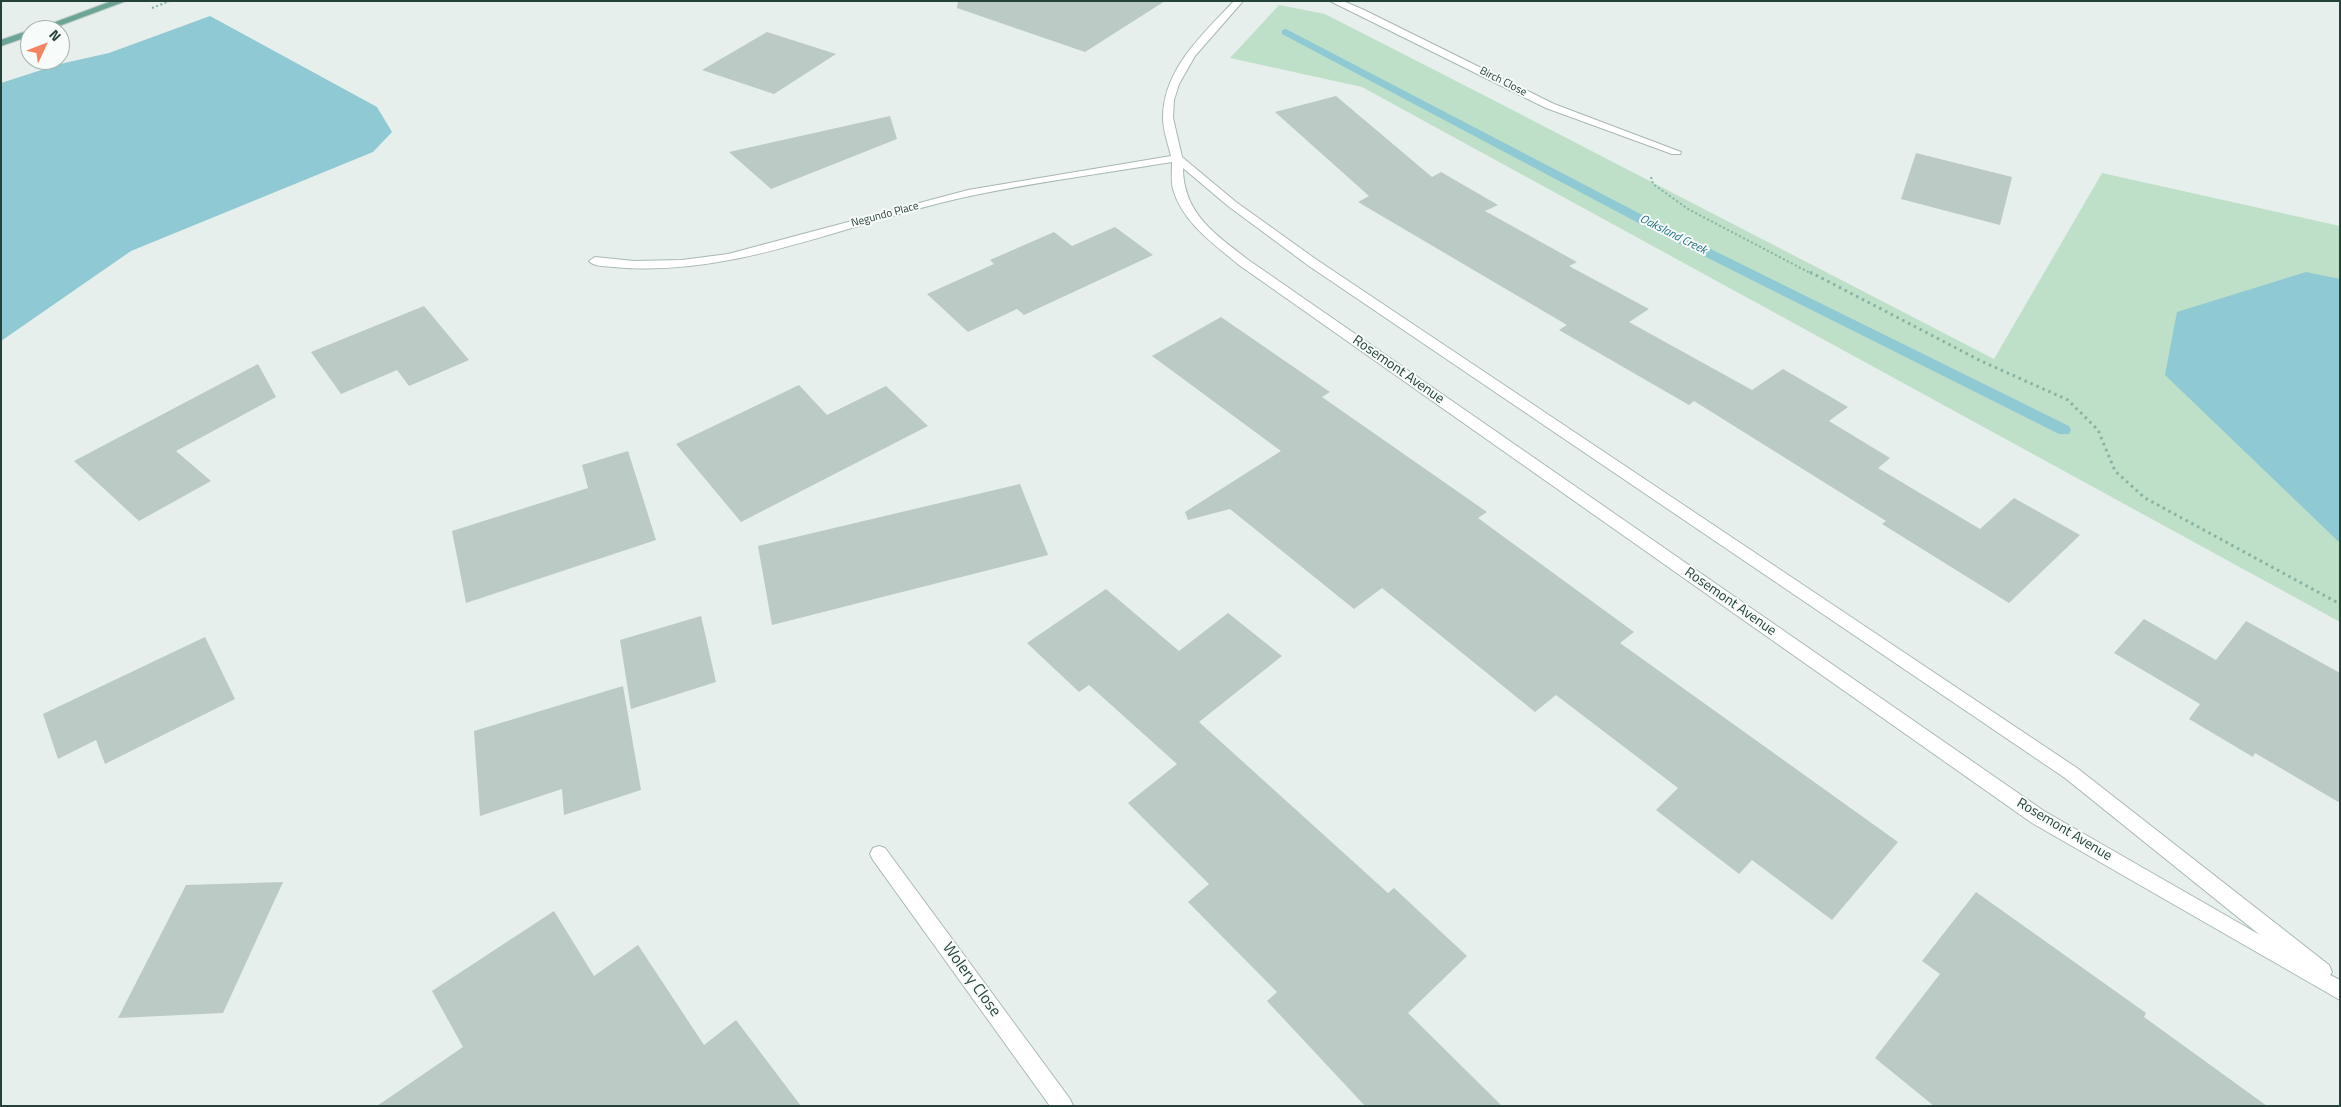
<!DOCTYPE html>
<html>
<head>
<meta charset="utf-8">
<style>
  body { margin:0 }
  #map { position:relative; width:2341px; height:1107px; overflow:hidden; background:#e6efeb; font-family:"Titillium Web",sans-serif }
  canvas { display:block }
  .frame { position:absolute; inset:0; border:2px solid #24423a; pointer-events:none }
  .north { position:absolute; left:20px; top:20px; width:50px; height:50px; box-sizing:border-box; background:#f7fbf9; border:1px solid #a3b1ad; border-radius:50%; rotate:47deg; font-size:14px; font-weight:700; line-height:20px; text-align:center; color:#24423a }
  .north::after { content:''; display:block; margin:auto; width:18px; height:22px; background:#f4845f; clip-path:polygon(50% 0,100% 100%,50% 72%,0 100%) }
</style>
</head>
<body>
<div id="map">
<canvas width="2341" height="1107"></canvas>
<div class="frame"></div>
<div class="north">N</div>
</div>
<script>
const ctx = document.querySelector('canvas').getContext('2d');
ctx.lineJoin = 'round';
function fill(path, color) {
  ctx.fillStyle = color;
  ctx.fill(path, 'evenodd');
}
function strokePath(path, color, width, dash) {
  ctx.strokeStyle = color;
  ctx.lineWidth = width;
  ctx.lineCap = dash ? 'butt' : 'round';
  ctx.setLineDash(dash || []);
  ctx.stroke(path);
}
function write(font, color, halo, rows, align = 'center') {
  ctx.font = font + ' "Titillium Web",sans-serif';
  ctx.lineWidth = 4;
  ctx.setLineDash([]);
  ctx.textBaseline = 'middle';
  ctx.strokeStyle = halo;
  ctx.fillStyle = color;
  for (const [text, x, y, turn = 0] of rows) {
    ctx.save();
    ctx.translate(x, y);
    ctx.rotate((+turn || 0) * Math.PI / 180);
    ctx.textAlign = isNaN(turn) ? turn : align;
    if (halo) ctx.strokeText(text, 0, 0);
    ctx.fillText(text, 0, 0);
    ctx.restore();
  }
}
const green = new Path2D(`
  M1279 5 1325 14C1549 128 1771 244 1994 359L2102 173 2340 226V622L1362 87 1230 58Z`);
const water = new Path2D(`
  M210 16 377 107 392 132 373 152 131 251 1 341V83L60 64 109 53Z
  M2306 272 2340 279V543L2165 375 2177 312Z`);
const stream = new Path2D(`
  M1286 29 1652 220 2069 426 2071 430 2069 434H2059L1644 226 1282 34V30Z`);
const building = new Path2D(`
  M958 1H1165L1085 52 957 8Z
  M767 32 836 54 774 94 702 70Z
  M1336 96 1432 177 1441 172 1498 205 1485 211 1577 262 1569 266 1649 309 1629 322 1752 390 1783 369 1848 407 1829 421 1890 458 1878 468 1980 529 2014 498 2080 535 2009 603 1882 524 1886 521 1694 401 1689 405 1559 330 1567 325 1358 202 1369 196 1275 112Z
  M890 116 897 139 771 189 729 152Z
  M1916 153 2012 177 2000 225 1901 199Z
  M1115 227 1153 255 1024 315 1017 309 968 332 927 294 994 264 990 260 1054 232 1072 246Z
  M424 306 469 360 409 386 397 370 341 394 311 352Z
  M1221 317 1330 392 1322 397 1487 512 1478 518 1634 632 1620 643 1898 842 1832 920 1752 860 1739 874 1656 810 1678 788 1556 695 1535 712 1382 588 1354 609 1230 509 1188 520 1185 512 1281 451 1152 356Z
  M258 364 276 397 176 451 211 481 139 521 74 461Z
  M799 385 827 415 886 386 928 426 741 522 676 444Z
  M628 451 656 540 466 603 452 531 588 488 582 465Z
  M1020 484 1048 555 772 625 758 546Z
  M1106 589 1179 651 1228 613 1282 656 1199 722 1388 893 1394 888 1467 956 1408 1013 1502 1106H1365L1267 1001 1277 992 1188 902 1209 884 1128 803 1177 764 1089 685 1079 692 1027 643Z
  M701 616 716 682 631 709 620 640Z
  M2144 619 2216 660 2246 621 2340 673V803L2255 753 2253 757 2189 719 2200 704 2114 653Z
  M205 637 235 699 105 764 96 740 58 759 43 714Z
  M623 686 641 790 564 815 562 789 480 816 474 731Z
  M283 882 223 1013 118 1018 186 885Z
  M1976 892 2146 1013 2144 1017 2267 1106H1934L1875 1058 1940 974 1922 961Z
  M554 911 594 976 638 945 704 1045 736 1020 801 1106H377L463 1047 432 991Z`);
const pathFar1 = new Path2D(`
  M152 8 170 1
  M1651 177 1653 184 1688 209 1812 274`);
const path = new Path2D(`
  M1810 272 1981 361 2068 400 2098 430 2115 471 2145 498 2340 604`);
const minor = new Path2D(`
  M1234 1H1243L1195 56 1179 84 1174 100 1173 118 1182 157 1236 202 1317 260 2077 768 2329 965 2332 972 2330 975 2340 980V1000L2032 823 1239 265C1214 244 1182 222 1173 189 1171 181 1172 171 1172 162 1105 173 1036 182 970 196 854 220 734 279 614 267 606 266 594 267 589 261L595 257 634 261 682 260 728 254 968 190 1171 156C1168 143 1163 131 1163 118 1163 69 1203 34 1234 1ZM1183 168 1228 206 1309 266 2065 778 2260 935 2044 811 1247 259C1215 234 1183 213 1183 168Z
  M1330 1H1343L1364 10 1554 104 1681 152 1680 154H1672L1546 108Z
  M879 846 885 848 1070 1099 1073 1106H1050L873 860 870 854 873 848Z`);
const major = new Path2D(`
  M112 1H126L48 30H34Z
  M30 30V36L1 46V40Z`);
const farStreetnames = [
  ["Birch Close",1503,82,27],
  ["Negundo Place",885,215,-15]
];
const farWaternames = [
  ["Oaksland Creek",1673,235,27]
];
const streetNames = [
  ["Rosemont Avenue",1398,370,35],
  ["Rosemont Avenue",1730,602,35],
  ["Rosemont Avenue",2064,830,31]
];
const nearStreetnames = [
  ["Wolery Close",971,980,54]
];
fill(green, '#bfe0c8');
fill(water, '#8ec9d4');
fill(stream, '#8ec9d4');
fill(building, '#bbcac4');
strokePath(minor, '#a8b8b2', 2);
strokePath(major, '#c2cac8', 2);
strokePath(pathFar1, '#86b3a5', 2, [2, 2.5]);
strokePath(path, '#86b3a5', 3, [2.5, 4]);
fill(minor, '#fff');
fill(major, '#6aa596');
write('11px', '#24423a', '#f7fbf9', farStreetnames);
write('italic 12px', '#1c6f80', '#f7fbf9', farWaternames);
write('14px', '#24423a', '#f7fbf9', streetNames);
write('16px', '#24423a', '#f7fbf9', nearStreetnames);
</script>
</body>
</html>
